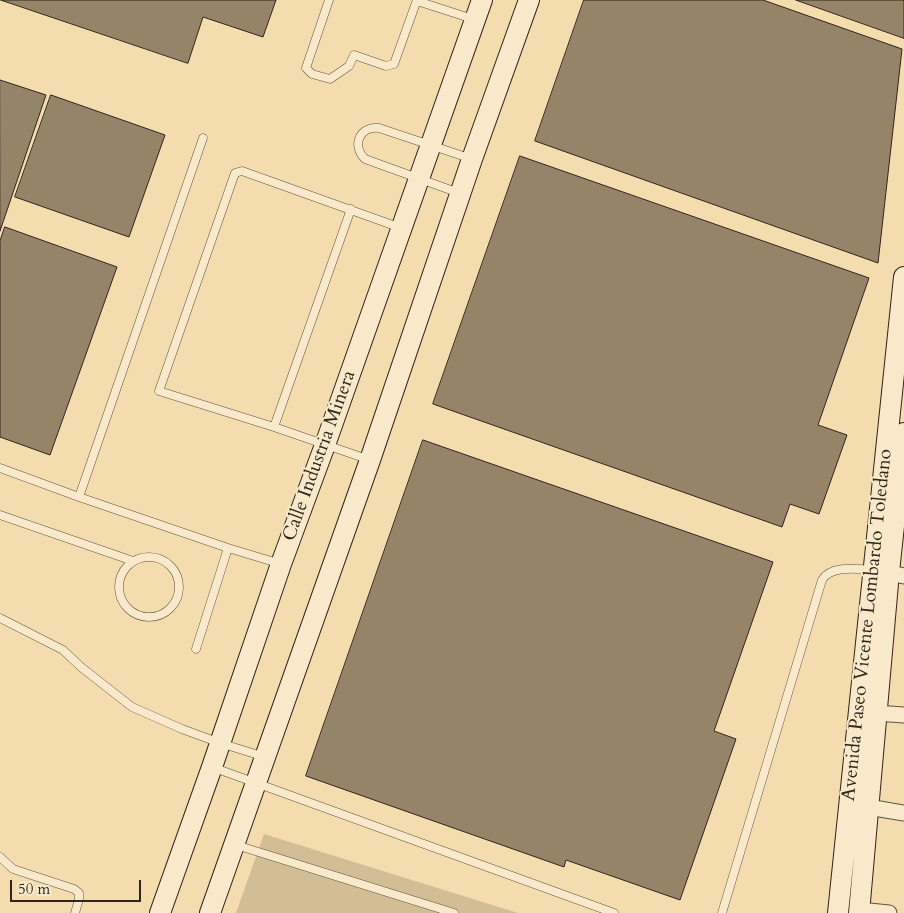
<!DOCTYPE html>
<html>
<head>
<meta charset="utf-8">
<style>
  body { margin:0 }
  #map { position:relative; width:904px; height:913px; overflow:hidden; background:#f3ddae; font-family:Cardo,serif }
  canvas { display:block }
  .scale { position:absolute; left:10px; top:880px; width:131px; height:22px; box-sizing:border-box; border:2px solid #2f251d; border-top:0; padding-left:6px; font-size:15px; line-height:18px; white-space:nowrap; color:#2f251d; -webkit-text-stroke:4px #f7e9ca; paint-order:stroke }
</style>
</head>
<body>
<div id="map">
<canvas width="904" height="913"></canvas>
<div class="scale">50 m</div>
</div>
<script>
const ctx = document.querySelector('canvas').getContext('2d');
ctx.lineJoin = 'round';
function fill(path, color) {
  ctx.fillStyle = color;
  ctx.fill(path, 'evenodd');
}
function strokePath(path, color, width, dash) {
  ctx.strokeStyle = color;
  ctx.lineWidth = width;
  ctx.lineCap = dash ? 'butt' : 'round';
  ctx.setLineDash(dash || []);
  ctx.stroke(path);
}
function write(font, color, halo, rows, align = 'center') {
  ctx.font = font + ' Cardo,serif';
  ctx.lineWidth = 4;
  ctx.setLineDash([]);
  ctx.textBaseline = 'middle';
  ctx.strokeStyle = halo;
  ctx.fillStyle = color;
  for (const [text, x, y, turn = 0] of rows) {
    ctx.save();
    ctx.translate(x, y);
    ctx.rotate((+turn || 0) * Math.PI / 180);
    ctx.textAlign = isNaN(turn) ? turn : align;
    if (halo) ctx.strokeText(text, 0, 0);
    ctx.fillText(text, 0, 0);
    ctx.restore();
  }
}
const green = new Path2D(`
  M264 834 518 913H236Z`);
const building = new Path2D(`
  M1 0H276L263 37 203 17 188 63Z
  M584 0H763L902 49 878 263 535 141Z
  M796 0H904V38Z
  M0 80 46 95 0 231Z
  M51 95 165 135 129 237 15 197Z
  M520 156 869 278 818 425 847 435 819 514 790 504 782 527 433 404Z
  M5 227 117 267 50 455 0 437V241Z
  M423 440 773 562 714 731 736 739 680 900 566 860 564 867 306 776Z`);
const lane = new Path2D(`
  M329 0 306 68 312 74 330 79 349 66 354 55 386 66 394 64 417 0
  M417 1 473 19
  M459 193 365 159C351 145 360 126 379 128L472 159
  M274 427 351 209
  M370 460 274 427 159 391 235 173 242 171 401 228
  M0 468 79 497 203 138
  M79 497 228 548 281 564
  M0 515 133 561
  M119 587a30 30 0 1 1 60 0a30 30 0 1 1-60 0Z
  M0 618 63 650 81 667 132 707 182 729 220 743 265 757
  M196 649 228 548
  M212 767 614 913
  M236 845 454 913
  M0 857 13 869 74 889 79 893V899L75 913
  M722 913 822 580C831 565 857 569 873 570`);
const street = new Path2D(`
  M879 571 904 576
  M876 713 904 715
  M868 807 904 813
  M859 910 889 913`);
const secondary = new Path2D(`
  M160 913 212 767 281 564 325 445 482 0
  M210 913 370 460 472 159 529 0
  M838 913 904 277
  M859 913 889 572 904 433`);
const streetNames = [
  ["Calle Industria Minera",320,456,-70],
  ["Avenida Paseo Vicente Lombardo Toledano",868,625,-84]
];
fill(green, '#d2be95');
fill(building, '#958568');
strokePath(building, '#2f251d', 1);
strokePath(lane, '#605341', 9);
strokePath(street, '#605341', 17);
strokePath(secondary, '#2f251d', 22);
strokePath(lane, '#f7e9ca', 8);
strokePath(street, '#f7e9ca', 15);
strokePath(secondary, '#f7e9ca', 20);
write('19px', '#2f251d', '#f7e9ca', streetNames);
</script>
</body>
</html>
